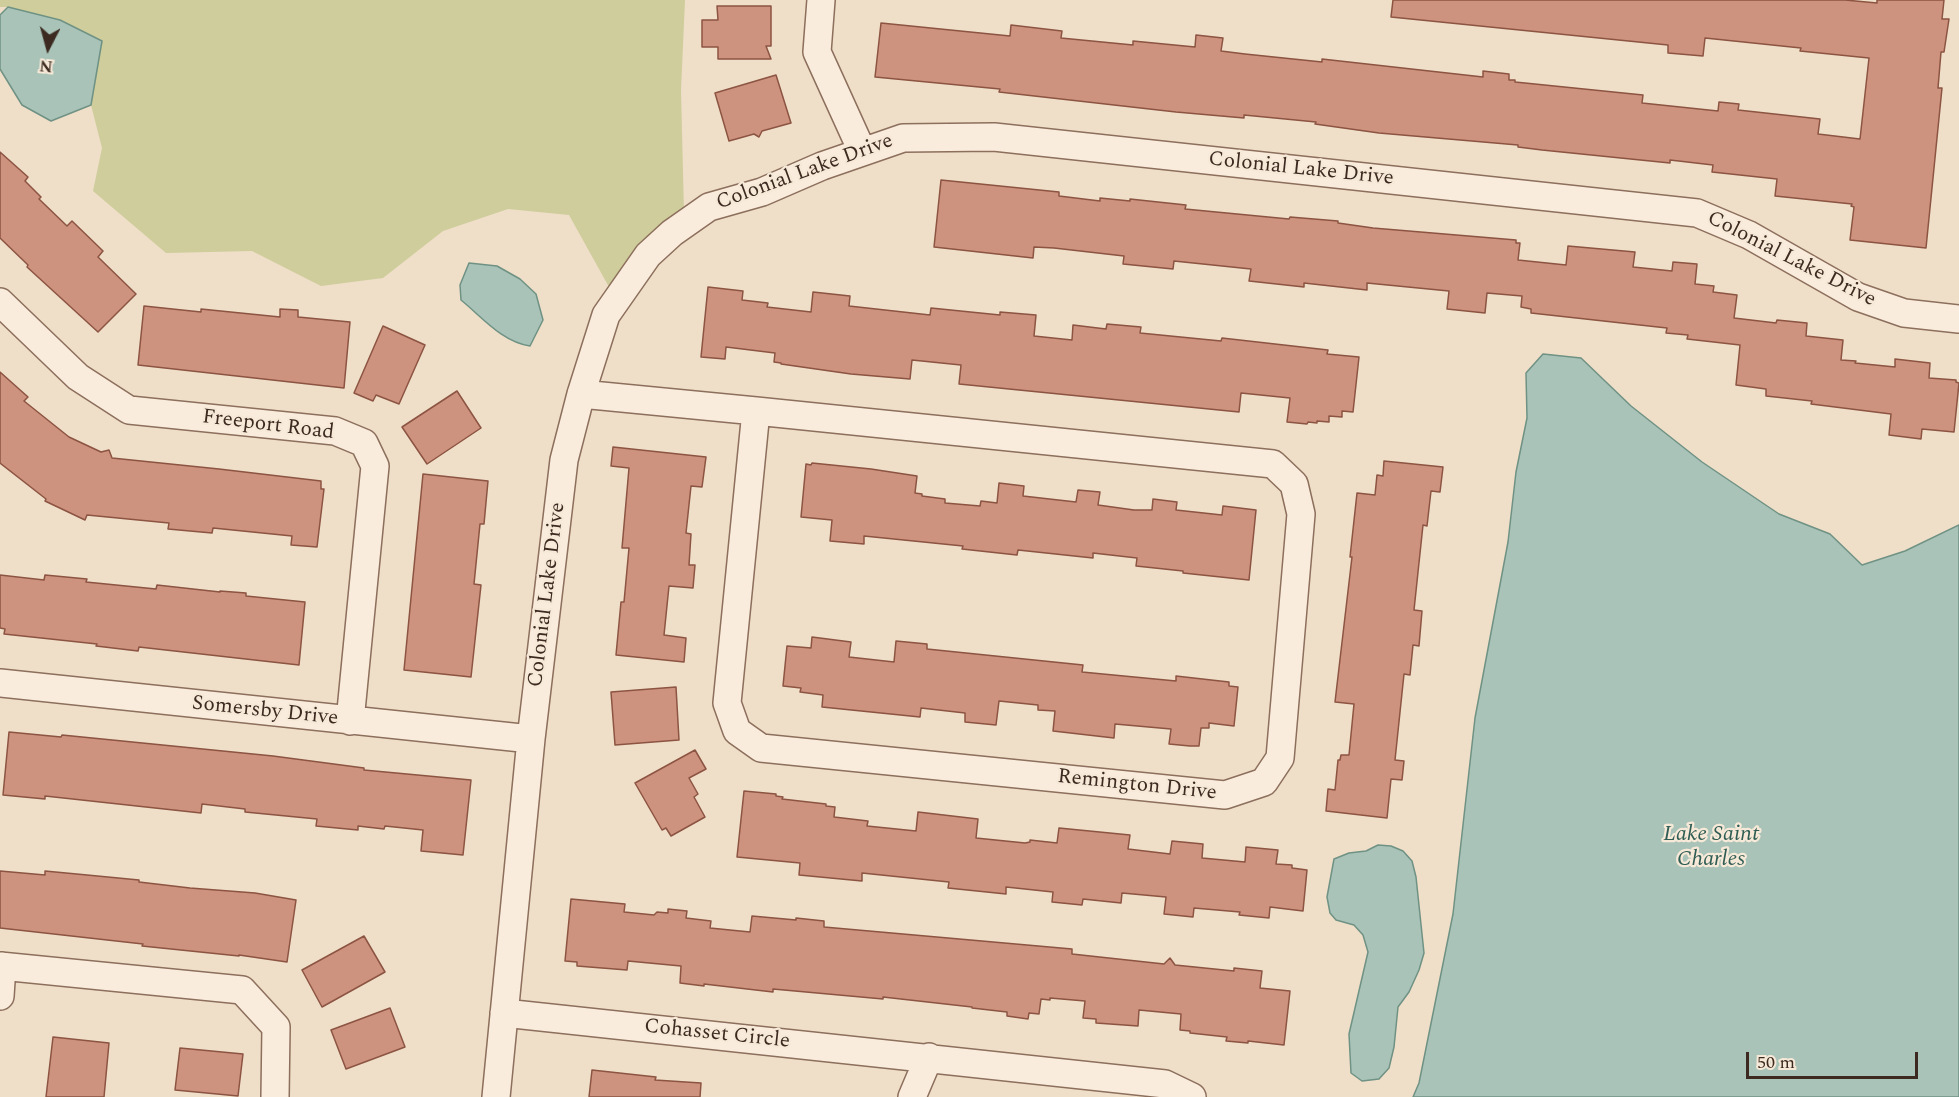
<!DOCTYPE html>
<html>
<head>
<meta charset="utf-8">
<style>
  body { margin:0 }
  #map { position:relative; width:1959px; height:1097px; overflow:hidden; background:#efdec8; font-family:Spectral,serif }
  canvas { display:block }
  .north { position:absolute; left:18px; top:18px; width:60px; height:60px; -webkit-text-stroke:4px #f6e9d8; paint-order:stroke; rotate:186deg; font-size:16px; font-weight:700; line-height:24px; text-align:center; color:#3c2a20 }
  .north::after { content:''; display:block; margin:auto; width:21px; height:27px; background:#3c2a20; clip-path:polygon(50% 0,100% 100%,50% 72%,0 100%) }
  .scale { position:absolute; left:1746px; top:1052px; width:172px; height:27px; box-sizing:border-box; border:3px solid #3c2a20; border-top:0; padding-left:8px; font-size:18px; line-height:21px; white-space:nowrap; color:#3c2a20; -webkit-text-stroke:4px #f6e9d8; paint-order:stroke }
</style>
</head>
<body>
<div id="map">
<canvas width="1959" height="1097"></canvas>
<div class="north">N</div>
<div class="scale">50 m</div>
</div>
<script>
const ctx = document.querySelector('canvas').getContext('2d');
ctx.lineJoin = 'round';
function fill(path, color) {
  ctx.fillStyle = color;
  ctx.fill(path, 'evenodd');
}
function strokePath(path, color, width, dash) {
  ctx.strokeStyle = color;
  ctx.lineWidth = width;
  ctx.lineCap = dash ? 'butt' : 'round';
  ctx.setLineDash(dash || []);
  ctx.stroke(path);
}
function write(font, color, halo, rows, align = 'center') {
  ctx.font = font + ' Spectral,serif';
  ctx.lineWidth = 4.5;
  ctx.setLineDash([]);
  ctx.textBaseline = 'middle';
  ctx.strokeStyle = halo;
  ctx.fillStyle = color;
  for (const [text, x, y, turn = 0] of rows) {
    ctx.save();
    ctx.translate(x, y);
    ctx.rotate((+turn || 0) * Math.PI / 180);
    ctx.textAlign = isNaN(turn) ? turn : align;
    if (halo) ctx.strokeText(text, 0, 0);
    ctx.fillText(text, 0, 0);
    ctx.restore();
  }
}
const green = new Path2D(`
  M0 0H685L681 90 684 214 614 296 569 215 508 209 443 231 383 278 321 286 252 251 166 253 93 191 102 148 91 105 102 41 8 7H0Z`);
const water = new Path2D(`
  M8 7 60 20 102 41 91 105 51 121 22 105 0 69V15Z
  M469 263 497 266 520 279 536 294 543 320 530 346C502 342 482 317 461 300L460 285Z
  M1543 354 1581 358 1631 406 1702 462 1779 514 1830 534 1862 565 1905 551 1959 525V1097H1413L1419 1083 1453 914 1475 718 1508 542 1516 472 1527 418 1526 373Z
  M1378 845 1391 846 1403 851 1412 861 1416 877 1424 953 1419 970 1409 992 1398 1007 1394 1047 1389 1068 1379 1079 1362 1081 1351 1073 1349 1034 1368 952 1363 935 1354 925 1336 920 1330 913 1327 897 1334 859 1349 853 1366 851Z`);
const building = new Path2D(`
  M1393 0H1845L1877 3V0H1944L1942 19H1949L1944 52H1941L1938 88H1942L1926 248 1850 240 1854 207 1851 206 1852 204 1775 196 1777 179 1712 172 1713 165 1670 160V163L1542 150 1518 147V145L1379 133 1315 124 1316 122 1244 115V118L1176 112 999 92 1000 89 875 77 881 23 1010 36 1011 25 1062 31 1061 38 1133 45V41L1195 47 1196 35 1223 38 1221 51 1245 54 1322 62V59L1483 77V71L1509 74V80H1515V82L1643 95 1642 103 1718 111 1719 102 1739 104 1738 110 1820 119 1818 134 1860 139 1869 58 1800 51 1801 48 1705 38 1703 56 1668 53V45L1391 17Z
  M717 6H771V46H766L771 59H718V47H702V20H718Z
  M776 75 791 123 762 131 759 137 754 134 729 141 715 93Z
  M0 152 28 177 25 181 41 197 39 199 67 226 72 221 103 251 98 257 136 294 98 332 27 267 28 265 0 238Z
  M941 180 1059 192V196L1100 201V198L1130 201V199L1186 205 1185 209 1289 219 1290 217 1338 221V223L1373 228 1516 240V243H1520L1518 260 1566 265 1568 246 1635 252 1633 267 1672 271 1673 262 1697 264 1695 284 1714 286 1713 292 1737 295 1734 318 1776 323 1777 320 1807 323 1806 336 1843 340 1841 360 1856 361 1855 363 1895 367V359L1930 363 1929 378 1956 380V382L1959 383 1954 432 1922 429 1921 439 1889 435 1891 414 1811 404 1812 401 1766 396V389L1736 385 1740 345 1687 339 1688 335 1666 333 1667 328 1531 313V309L1521 307 1522 296 1487 293 1485 313 1447 309 1449 291 1367 283V290L1304 283V287L1249 281 1251 269 1174 261 1173 269 1123 264 1124 256 1054 248 1034 247 1033 258 934 247Z
  M708 287 743 291 742 300 768 303 767 307 811 312 813 292 850 296 849 306 930 315 931 308 1000 315V312L1036 315 1034 336 1072 340 1073 325 1106 329 1107 324 1141 327 1140 333 1221 341 1222 338 1328 350 1327 354 1359 357 1353 412 1342 411V417L1329 416V422L1317 421V423L1308 422 1307 424 1287 422 1290 398 1241 393 1239 412 959 384 961 365 912 360 910 379 851 374 781 364V363L774 362 775 353 726 347 725 359 701 357Z
  M144 306 201 312V309L280 317V309L298 310V317L350 322 344 388 138 365Z
  M383 326 425 345 399 404 376 395 373 401 354 393Z
  M0 372 28 397 24 401 69 437 101 452 109 450 112 458 219 469 321 481V489H324L317 547 291 545 292 536 213 528 212 533 168 529 169 523 87 515 85 520 45 501 46 499 0 463Z
  M457 391 481 428 427 464 402 427Z
  M613 447 706 457 702 487 691 486 686 533 691 534 689 565H695L693 588 669 586 664 635 686 638 684 662 616 655 621 602H624L629 548H622L629 468 611 466Z
  M1384 461 1443 467 1440 492 1431 491 1427 526 1423 525 1414 610 1422 611 1419 646 1413 645 1410 675 1404 674 1395 760 1404 761 1402 780 1391 779 1387 818 1326 811 1328 789 1335 790 1338 760H1340L1341 755H1349L1354 704 1335 702 1352 557H1350L1357 493 1375 495 1377 475 1383 476Z
  M812 463 871 469 917 476 915 493 922 494V496L945 499V503L980 506 981 501 997 503 999 483 1024 486 1023 496 1076 502 1078 490 1100 492 1098 505 1134 510H1152L1153 499 1177 502 1176 510 1222 515 1223 506 1256 510 1249 580 1183 573V571L1136 566 1137 558 1093 553V558L1018 550 1017 555 962 549 963 546 864 536V544L830 541 832 520 801 517 806 464 811 465Z
  M423 474 488 481 484 524H480L474 584 481 585 471 677 404 670Z
  M0 575 44 580 45 575 87 579 86 582 156 589 157 585 220 592V591L246 593V596L305 602 299 665 139 647 138 651 96 646 97 644 4 634 5 629 0 628Z
  M812 637 851 642 849 657 894 662 896 641 927 644V649L1083 665 1082 672 1176 681V676L1229 682V686L1238 687 1234 726 1209 723V728H1201L1199 746H1190L1169 744 1171 729 1115 724 1114 738 1053 731 1055 711 1038 710V705L999 701 996 725 965 722V713L921 708 920 717 822 707 823 695 800 692 801 688 783 686 787 646 811 648Z
  M676 687 679 740 615 745 611 692Z
  M9 732 61 737 62 735 273 756 364 768V770L471 780 463 855 421 851 423 830 385 826 384 829 358 826V830L316 826 317 819 245 812V809L202 804 201 813 45 796V799L3 795Z
  M695 750 706 769 689 778 698 794 694 797 705 817 671 836 666 828 662 830 635 783Z
  M744 791 776 794V796L783 797 782 799 826 804V806L835 807 834 817 868 821 867 826 916 831 918 812 978 819 976 838 1025 843 1030 842V840L1057 843 1059 828 1130 835 1128 849 1170 854 1172 841 1203 844 1202 858 1245 862 1246 847 1278 850 1276 864 1292 865V868L1307 870 1303 911 1270 907 1269 918 1239 915 1240 912 1194 908 1193 917 1164 914 1166 897 1122 893 1121 903 1083 899 1082 905 1052 902 1053 892 1006 887V894L948 888 949 882 862 873V881L799 875 800 863 737 857Z
  M0 871 45 875V871L87 875 139 880V882L190 888 255 893 296 900 287 962 239 955V956L142 946 143 944 0 928Z
  M571 899 625 904 624 912 654 915 657 912 668 913V909L687 911 686 918 711 921 710 928 750 932 752 916 796 920V918L824 921V927L1072 949V954L1164 964 1170 958 1175 965 1234 971V968L1262 971 1260 988 1290 991 1284 1045 1248 1041V1043L1226 1041 1227 1037 1190 1033V1031L1180 1030 1181 1014 1139 1010 1138 1026 1096 1023V1019L1083 1018 1085 1001 1050 998V1000L1041 999 1039 1014 1029 1013 1028 1019 1007 1016V1012L972 1008V1007L883 997V999L773 989V992L704 984V986L680 983 681 966 628 961 627 970 577 966V962L565 961Z
  M364 936 385 972 322 1007 302 970Z
  M390 1008 405 1047 346 1069 331 1030Z
  M53 1037 109 1043 104 1097H46Z
  M180 1048 243 1054 238 1096 175 1090Z
  M592 1070 656 1077 655 1080 701 1083 700 1097H589Z`);
const street = new Path2D(`
  M821 0 817 52 862 151
  M0 302 78 377 129 410 335 431 364 443 375 466 350 721
  M581 394 756 411
  M756 411 1273 464 1294 484 1301 514 1280 758 1264 782 1225 795 761 748 737 731 727 703Z
  M0 683 531 739
  M0 966 242 990 276 1027 275 1097
  M0 996 2 966
  M504 1013 1165 1084 1192 1097
  M496 1097 531 739 564 460 581 394 606 315 648 255 672 233 709 207 762 192 822 166 903 138 994 137 1697 213 1749 235 1858 297 1904 313 1959 319
  M912 1097 929 1057`);
const streetNames = [
  ["Colonial Lake Drive",1301,170,6],
  ["Colonial Lake Drive",805,173,-20],
  ["Colonial Lake Drive",1791,260,27],
  ["Freeport Road",268,426,7],
  ["Colonial Lake Drive",548,595,-83],
  ["Somersby Drive",265,712,6],
  ["Remington Drive",1137,786,6],
  ["Cohasset Circle",717,1035,6]
];
const waterNames = [
  ["Lake Saint",1711,836],
  ["Charles",1711,861]
];
fill(green, '#cecd9b');
fill(water, '#a9c3b8');
strokePath(water, '#6f9284', 1.5);
fill(building, '#ce937e');
strokePath(building, '#8c5442', 1.5);
strokePath(street, '#8c6f5c', 30);
strokePath(street, '#faecdc', 27);
write('21px', '#3c2a20', '#f6e9d8', streetNames);
write('italic 22px', '#2f5c53', '#f6e9d8', waterNames);
</script>
</body>
</html>
